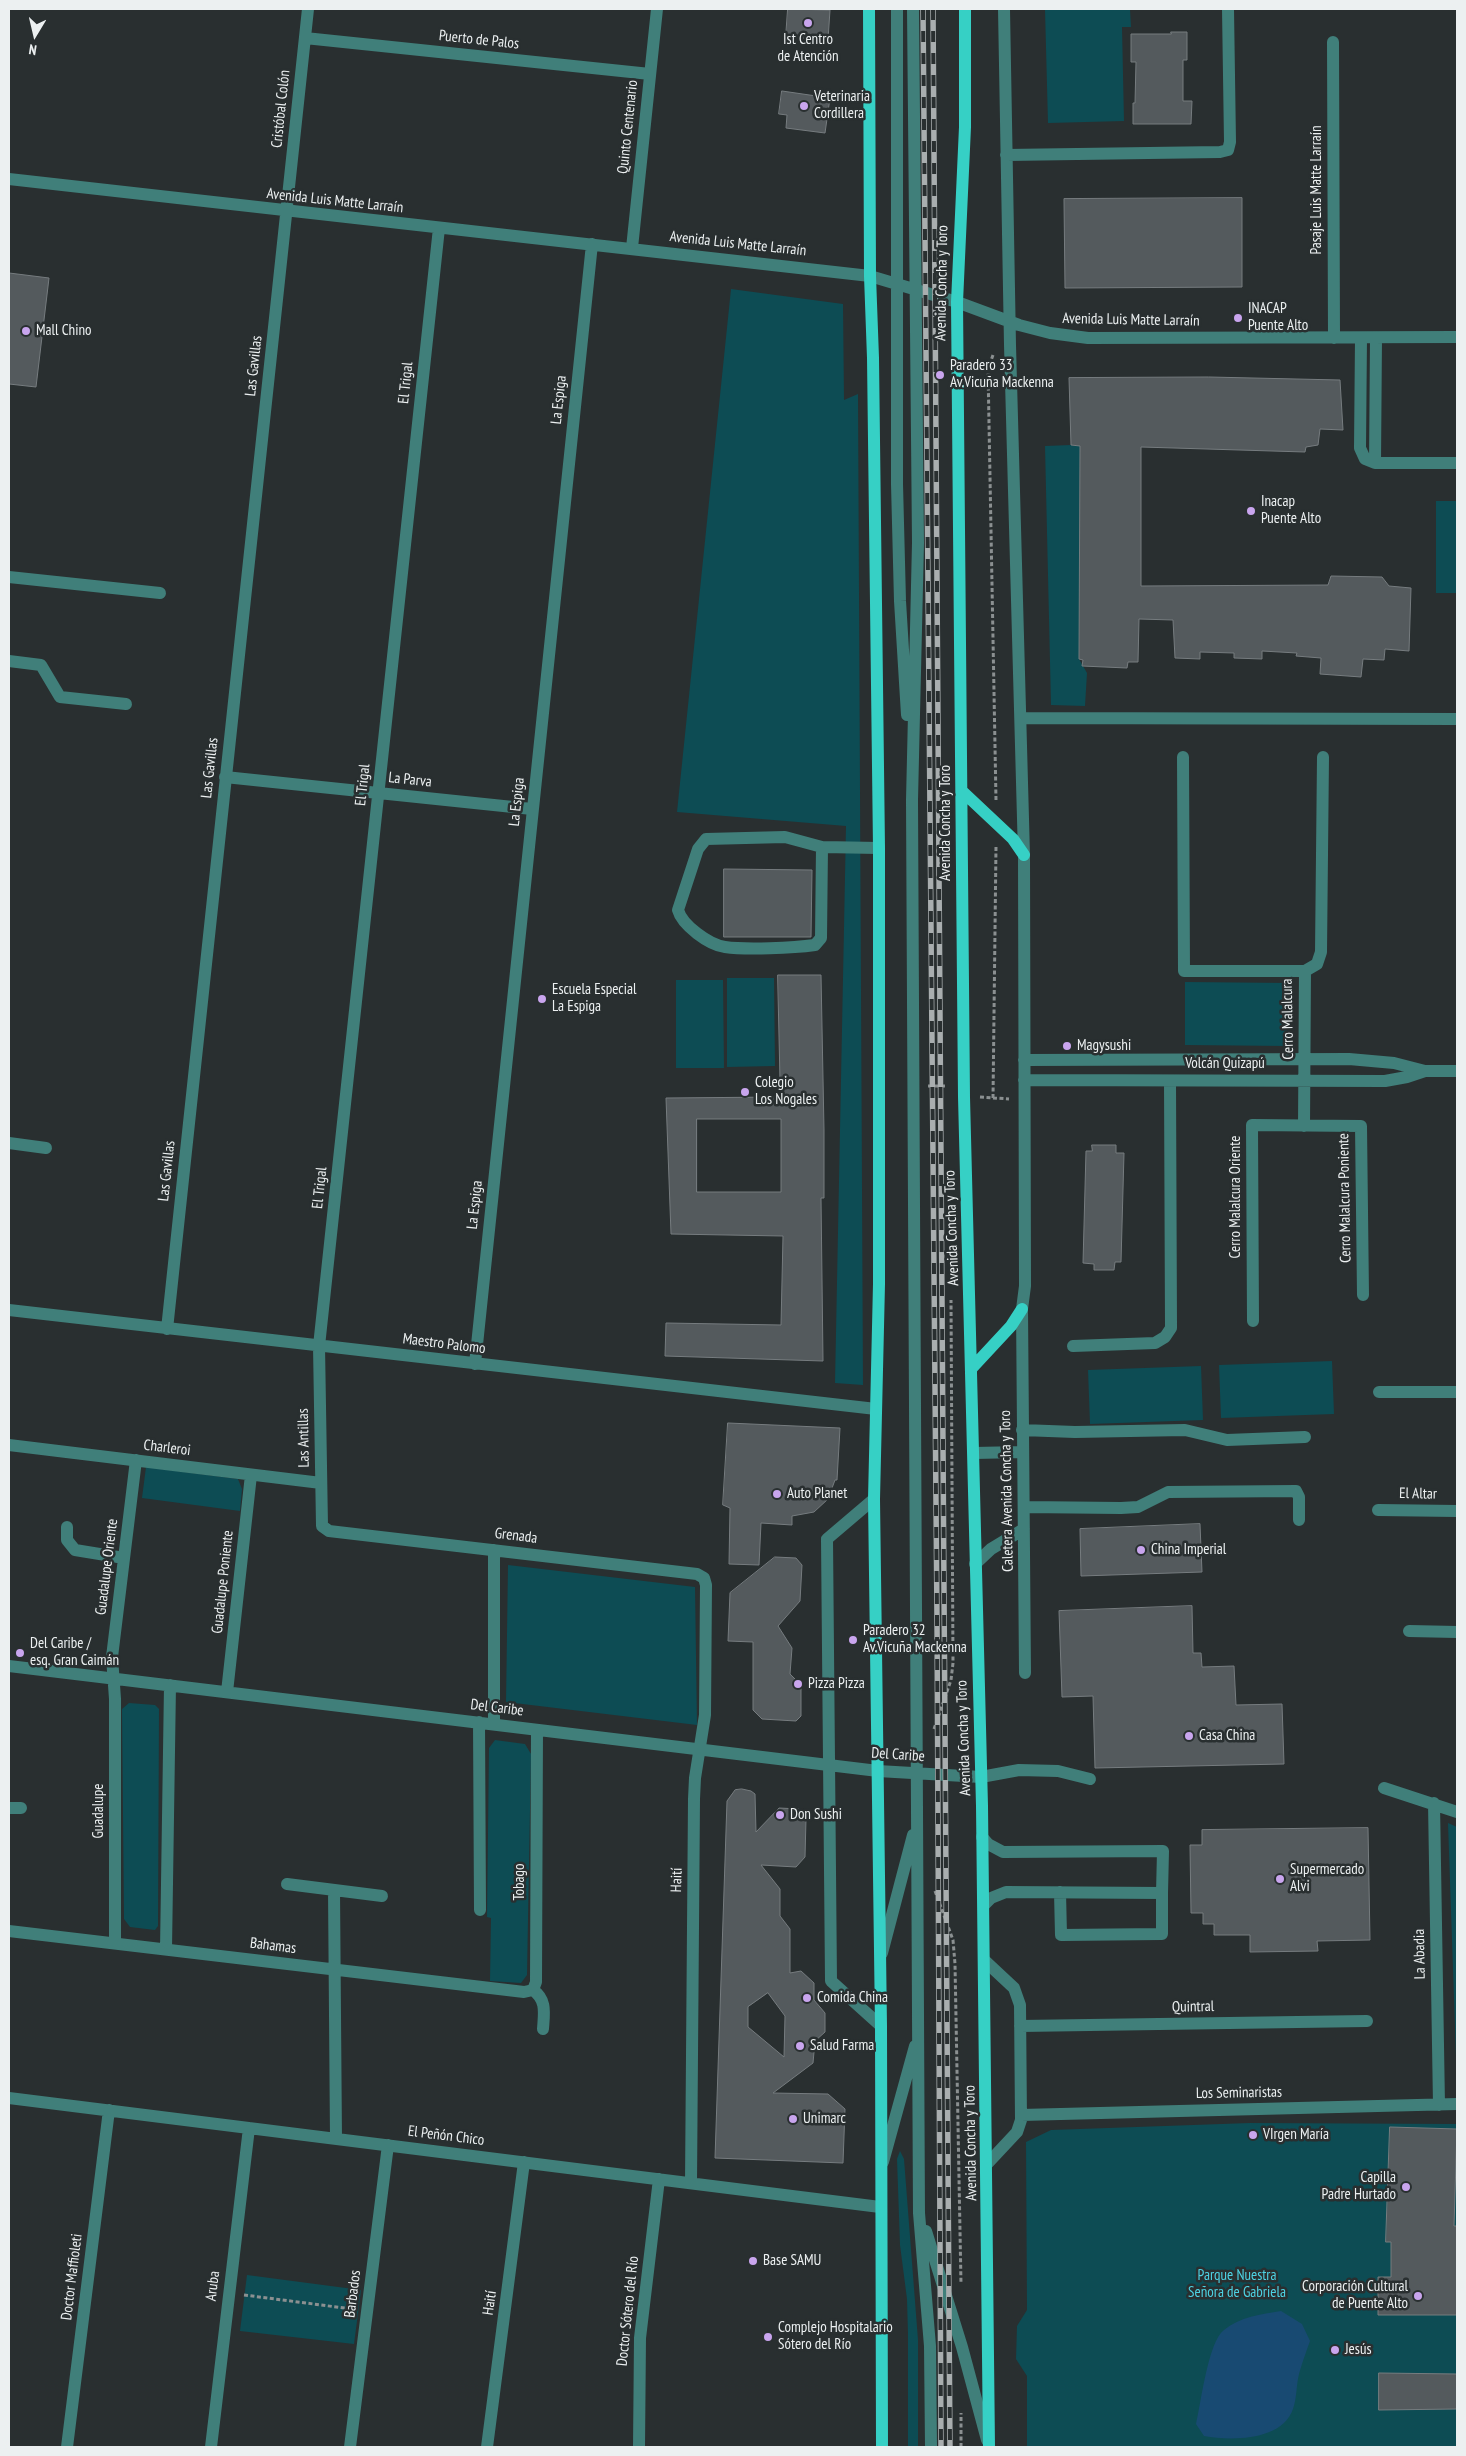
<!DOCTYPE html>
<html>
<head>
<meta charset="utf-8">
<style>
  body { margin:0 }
  #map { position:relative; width:1466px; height:2456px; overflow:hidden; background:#292f30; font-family:"PT Sans Narrow",sans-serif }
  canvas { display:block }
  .frame { position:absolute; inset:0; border:10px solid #ecf0f1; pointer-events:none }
  .north { position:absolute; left:10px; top:10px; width:50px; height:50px; -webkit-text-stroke:4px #292f30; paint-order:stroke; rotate:189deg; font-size:14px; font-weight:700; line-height:20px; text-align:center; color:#ecf0f1 }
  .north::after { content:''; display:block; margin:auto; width:18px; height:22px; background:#ecf0f1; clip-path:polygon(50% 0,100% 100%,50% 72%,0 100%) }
</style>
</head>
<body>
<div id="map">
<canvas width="1466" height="2456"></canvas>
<div class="frame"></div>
<div class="north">N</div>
</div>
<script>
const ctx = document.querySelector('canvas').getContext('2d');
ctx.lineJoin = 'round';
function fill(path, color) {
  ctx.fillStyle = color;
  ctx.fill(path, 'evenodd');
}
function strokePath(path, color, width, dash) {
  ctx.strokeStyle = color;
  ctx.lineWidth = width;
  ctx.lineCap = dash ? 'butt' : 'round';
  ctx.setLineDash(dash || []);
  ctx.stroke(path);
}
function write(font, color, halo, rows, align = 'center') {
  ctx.font = font + ' "PT Sans Narrow",sans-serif';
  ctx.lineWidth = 5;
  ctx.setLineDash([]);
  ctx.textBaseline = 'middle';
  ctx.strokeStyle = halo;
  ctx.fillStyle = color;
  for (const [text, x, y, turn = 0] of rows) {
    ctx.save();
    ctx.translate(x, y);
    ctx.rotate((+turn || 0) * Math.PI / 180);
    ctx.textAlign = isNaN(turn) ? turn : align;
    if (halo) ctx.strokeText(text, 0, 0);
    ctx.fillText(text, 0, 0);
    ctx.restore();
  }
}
const green = new Path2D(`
  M1045 9H1130L1131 27H1122L1124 121 1048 123Z
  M731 289 843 304 844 400 858 394 863 1385 835 1383 846 826 677 812Z
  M1071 445 1080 446 1079 659 1087 673 1085 706 1051 705 1045 446Z
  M1436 501H1457V593H1436Z
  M727 978H774L775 1066 727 1067Z
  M676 980H723L724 1068H676Z
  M1185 982 1289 983 1288 1046 1185 1045Z
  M1332 1361 1334 1414 1221 1418 1219 1365Z
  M1201 1366 1203 1420 1090 1424 1088 1370Z
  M146 1467 238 1479 242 1489 240 1511 142 1498Z
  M508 1565 695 1587 697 1725 506 1702Z
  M129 1703 155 1705 159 1709 158 1926 155 1930 130 1927 124 1919 122 1709Z
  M495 1740 525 1744 531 1754 527 1975 521 1983 490 1981 491 1918 487 1917 489 1748Z
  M1448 1823 1457 1827V2086Z
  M1250 2123 1457 2124V2447H1027V2376L1016 2359 1017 2326 1027 2310 1026 2142 1051 2130Z
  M900 2151 904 2159 918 2340V2447H908V2334L907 2299 900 2245 897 2159Z
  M247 2275 361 2290 354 2344 240 2331Z`);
const water = new Path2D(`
  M1281 2311 1302 2324 1310 2341C1306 2352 1302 2363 1299 2374 1296 2386 1297 2398 1293 2409 1282 2441 1231 2441 1204 2436L1196 2424C1201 2403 1208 2342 1224 2330 1240 2317 1261 2314 1281 2311Z`);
const building = new Path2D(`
  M788 9 830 10 828 40 786 37Z
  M1171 32H1187V60H1183V101H1192L1191 124H1133V103H1135L1136 62H1131V34H1171Z
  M782 91 830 98 825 133 786 128 787 115 779 114Z
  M1242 198V287L1065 288 1064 199Z
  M9 273 49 278 36 387 9 384Z
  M1209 377 1340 380 1343 430 1320 429 1318 445 1306 447 1305 452 1141 447V586L1328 585 1331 576 1382 577 1389 586 1411 588 1409 651 1385 649 1384 660 1363 659 1361 677 1320 674 1321 658 1296 656 1297 653 1262 651V659L1234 658V653L1200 652V659L1175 658 1173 620 1139 619 1138 662H1128L1127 668 1082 666 1083 660 1079 659 1080 446 1071 445 1069 378Z
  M724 869 812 870 811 937H724Z
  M778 975H821L824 1130V1198H821L823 1361 665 1356 666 1323 781 1325 783 1236 671 1234 666 1098 780 1097ZM697 1119H781V1192H697Z
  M1092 1145H1116V1153H1124L1121 1262H1115L1114 1270H1094V1264L1083 1263 1086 1151H1092Z
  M728 1423 840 1428 837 1480H835L828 1499 814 1512 792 1516V1525L761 1523 759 1565 729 1564 730 1508 723 1505Z
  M1200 1524 1202 1572 1081 1576 1080 1529Z
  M775 1557 796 1558 802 1565 800 1601 778 1626 792 1648 790 1674 801 1685V1716L796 1721 762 1719 753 1710V1642L728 1641 730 1593Z
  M1192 1606 1193 1653H1201L1202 1667 1234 1666 1236 1705 1282 1704 1284 1764 1095 1768 1093 1696 1062 1697 1059 1611Z
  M742 1789 751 1791 755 1794 756 1832 779 1808 799 1809 806 1819 805 1857 796 1867 761 1865 780 1889V1916L790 1929V1973L801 1971 814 1983V2000L825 2013V2032L815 2041 813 2063 773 2093 828 2094 845 2109 843 2163 715 2158 727 1801 735 1790ZM768 1993 785 2016 784 2057 748 2027V2007Z
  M1368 1828 1370 1940 1317 1941 1318 1951 1250 1952V1935H1214V1924H1203V1913H1191L1190 1845H1202V1830Z
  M1390 2127 1457 2129 1454 2226H1457V2315H1378V2277H1391V2242H1386Z
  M1379 2373 1457 2374V2409L1379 2410Z`);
const path = new Path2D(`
  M993 355 988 369 996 800
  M928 1086H947
  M980 1097 1009 1099
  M993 1098 996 846
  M934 1729 951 1680 953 1663 951 1300
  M935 1891 953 1940 955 1964 961 2284
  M244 2295 352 2309
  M961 2447V2413`);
const minor = new Path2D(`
  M897 9V484L900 601 907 715
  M913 9 918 543 912 800 919 2213 930 2346 931 2447
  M1004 9 1010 345 1024 855 1025 1286 1022 1309 1025 1673
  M305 38 650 74
  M1333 42 1334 338
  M1006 155 1220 152 1228 150 1230 142 1228 9
  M9 179 870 276 957 302 1019 325 1050 333 1088 338 1457 337
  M439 228 319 1346 322 1526 329 1531 697 1574 704 1578 706 1585 705 1715 695 1778 694 1799 691 2183
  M632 248 657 9
  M1361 338 1360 448 1365 459 1375 463H1457
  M1375 463 1376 338
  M9 577 160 593
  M9 661 41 665 60 697 126 704
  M1021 718 1457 719
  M1183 757 1184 971H1305L1317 964 1321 952 1323 757
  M225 777 532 809
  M822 847 821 938 815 945C793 948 746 950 725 947 709 945 682 925 678 910L698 849 706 839 785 837 822 847 879 848
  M1024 1060 1349 1059 1394 1063 1425 1071H1457
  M1024 1080 1385 1081 1407 1077 1425 1071
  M1304 1126 1305 971
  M9 1143 46 1148
  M9 1310 876 1409
  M1253 1321 1252 1125 1361 1126 1363 1295
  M167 1329 308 9
  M1073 1346 1155 1343 1165 1337 1171 1328 1170 1081
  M475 1364 592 244
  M1379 1392H1457
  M1022 1430 1075 1432 1185 1430 1227 1440 1305 1437
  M9 1445 321 1483
  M974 1453 1022 1452
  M874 1499 827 1539 831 1981 881 2026
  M1024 1507 1121 1508 1138 1507 1168 1492 1296 1491 1299 1497V1520
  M1378 1510 1457 1511
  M67 1527V1540L75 1550 124 1558
  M494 1550V1724
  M975 1564 991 1549 1024 1529
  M1409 1631 1457 1632
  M9 1666 878 1771 981 1777 1019 1770 1058 1771 1090 1779
  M227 1692 251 1475
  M479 1722 480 1910
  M1384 1788 1457 1812
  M1434 1803 1439 2105
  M9 1808H21
  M982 1837 988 1844 1003 1852 1163 1851 1162 1893 1006 1892 991 1898 984 1905
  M287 1884 382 1896
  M334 1890 336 2139
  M1060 1892 1061 1935 1162 1934V1893
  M9 1931 524 1992 533 1990
  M115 1943V1699L112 1657 136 1460
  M166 1949 170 1685
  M882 1953 913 1835
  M984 1960 1014 1988 1020 2005 1021 2120 1017 2132 988 2163
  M533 1990 536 1982 537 1730
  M533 1990C547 2000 544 2013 543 2029
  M1020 2026 1367 2021
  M9 2098 880 2207
  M1021 2115 1457 2104
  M883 2162 915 2046
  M926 2231 962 2347 987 2440
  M67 2447 109 2110
  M211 2447 249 2128
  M350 2447 388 2145
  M487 2447 524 2162
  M639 2447 640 2338 659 2179`);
const major = new Path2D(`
  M869 9 870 276 873 358 879 848V1284L874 1499 881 2026 882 2447
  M965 9V127L957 302 964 1097 982 1806 989 2447
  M963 792 1013 839 1024 855
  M972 1368 1011 1326 1022 1309`);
const rail = new Path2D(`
  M923 9 937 1617 941 2447
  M933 9 950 2447`);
const markers = [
  [808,23,5,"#c9a5ee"],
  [804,106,5,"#c9a5ee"],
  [1238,318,5,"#c9a5ee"],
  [26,331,5,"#c9a5ee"],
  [940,375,5,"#c9a5ee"],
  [1251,511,5,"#c9a5ee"],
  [542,999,5,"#c9a5ee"],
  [1067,1046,5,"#c9a5ee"],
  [745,1092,5,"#c9a5ee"],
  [777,1494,5,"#c9a5ee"],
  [1141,1550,5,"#c9a5ee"],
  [853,1640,5,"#c9a5ee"],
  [20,1653,5,"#c9a5ee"],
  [798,1684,5,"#c9a5ee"],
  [1189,1736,5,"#c9a5ee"],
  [780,1815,5,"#c9a5ee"],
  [1280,1879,5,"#c9a5ee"],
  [807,1998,5,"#c9a5ee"],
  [800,2046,5,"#c9a5ee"],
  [793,2119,5,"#c9a5ee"],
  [1253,2135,5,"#c9a5ee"],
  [1406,2187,5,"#c9a5ee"],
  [753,2261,5,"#c9a5ee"],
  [1418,2296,5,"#c9a5ee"],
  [768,2337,5,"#c9a5ee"],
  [1335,2350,5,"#c9a5ee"]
];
const streetNames = [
  ["Puerto de Palos",479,40,6],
  ["Cristóbal Colón",281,109,-84],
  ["Quinto Centenario",628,127,-84],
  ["Pasaje Luis Matte Larraín",1317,190,-90],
  ["Avenida Luis Matte Larraín",335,201,6],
  ["Avenida Luis Matte Larraín",738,244,6],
  ["Avenida Concha y Toro",942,283,-89],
  ["Avenida Luis Matte Larraín",1131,320,1],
  ["Las Gavillas",254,366,-84],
  ["El Trigal",406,383,-84],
  ["La Espiga",559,400,-84],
  ["Las Gavillas",210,768,-84],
  ["La Parva",410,780,6],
  ["El Trigal",363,785,-84],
  ["La Espiga",517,802,-84],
  ["Avenida Concha y Toro",946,823,-90],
  ["Cerro Malalcura",1288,1019,-91],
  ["Volcán Quizapú",1225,1064],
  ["Las Gavillas",167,1171,-84],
  ["El Trigal",320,1188,-84],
  ["Cerro Malalcura Oriente",1236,1197,-90],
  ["Cerro Malalcura Poniente",1345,1198,-91],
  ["La Espiga",475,1205,-84],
  ["Avenida Concha y Toro",952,1228,-92],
  ["Maestro Palomo",444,1344,7],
  ["Las Antillas",304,1438,-91],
  ["Charleroi",167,1448,7],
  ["Caletera Avenida Concha y Toro",1007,1491,-91],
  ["El Altar",1418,1494,1],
  ["Grenada",516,1536,7],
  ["Guadalupe Oriente",107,1567,-83],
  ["Guadalupe Poniente",223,1582,-84],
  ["Del Caribe",497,1708,7],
  ["Avenida Concha y Toro",964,1738,-92],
  ["Del Caribe",898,1755,4],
  ["Guadalupe",99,1811,-90],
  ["Haití",677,1880,-89],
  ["Tobago",520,1882,-90],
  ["Bahamas",273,1946,7],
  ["La Abadia",1420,1954,-91],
  ["Quintral",1193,2007,-1],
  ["Los Seminaristas",1239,2093,-1],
  ["El Peñón Chico",446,2136,7],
  ["Avenida Concha y Toro",971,2143,-91],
  ["Doctor Maffioleti",72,2277,-83],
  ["Aruba",213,2286,-83],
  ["Barbados",353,2294,-83],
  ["Haití",490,2303,-82],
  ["Doctor Sótero del Río",628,2311,-84]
];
const poiNames = [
  ["Ist Centro",808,40,"center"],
  ["de Atención",808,57,"center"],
  ["Veterinaria",814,97],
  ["Cordillera",814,114],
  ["INACAP",1248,309],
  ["Puente Alto",1248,326],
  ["Mall Chino",36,331],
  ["Paradero 33",950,366],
  ["Av.Vicuña Mackenna",950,383],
  ["Inacap",1261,502],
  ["Puente Alto",1261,519],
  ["Escuela Especial",552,990],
  ["La Espiga",552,1007],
  ["Magysushi",1077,1046],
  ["Colegio",755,1083],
  ["Los Nogales",755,1100],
  ["Auto Planet",787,1494],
  ["China Imperial",1151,1550],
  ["Paradero 32",863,1631],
  ["Av.Vicuña Mackenna",863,1648],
  ["Del Caribe /",30,1644],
  ["esq. Gran Caimán",30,1661],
  ["Pizza Pizza",808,1684],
  ["Casa China",1199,1736],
  ["Don Sushi",790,1815],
  ["Supermercado",1290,1870],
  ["Alvi",1290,1887],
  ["Comida China",817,1998],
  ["Salud Farma",810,2046],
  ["Unimarc",803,2119],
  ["VIrgen María",1263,2135],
  ["Capilla",1396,2178,"right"],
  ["Padre Hurtado",1396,2195,"right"],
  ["Base SAMU",763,2261],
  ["Corporación Cultural",1408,2287,"right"],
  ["de Puente Alto",1408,2304,"right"],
  ["Complejo Hospitalario",778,2328],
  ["Sótero del Río",778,2345],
  ["Jesús",1345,2350]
];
const parkNames = [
  ["Parque Nuestra",1237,2276],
  ["Señora de Gabriela",1237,2293]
];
fill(green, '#0d4c54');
fill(water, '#184a72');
fill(building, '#545a5d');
strokePath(building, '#767c7f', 1);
strokePath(path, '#8b9091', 3, [4, 2.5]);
strokePath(minor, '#407f7a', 12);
strokePath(major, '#36d0c5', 12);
strokePath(rail, '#a9aeaf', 5.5);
strokePath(rail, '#292f30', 4, [11]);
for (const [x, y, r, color] of markers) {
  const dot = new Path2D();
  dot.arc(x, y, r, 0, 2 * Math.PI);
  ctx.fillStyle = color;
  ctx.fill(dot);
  strokePath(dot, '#292f30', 2);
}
write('15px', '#ecf0f1', '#292f30', streetNames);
write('15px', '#ecf0f1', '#292f30', poiNames, 'left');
write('15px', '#4dd3e4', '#292f30', parkNames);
</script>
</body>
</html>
